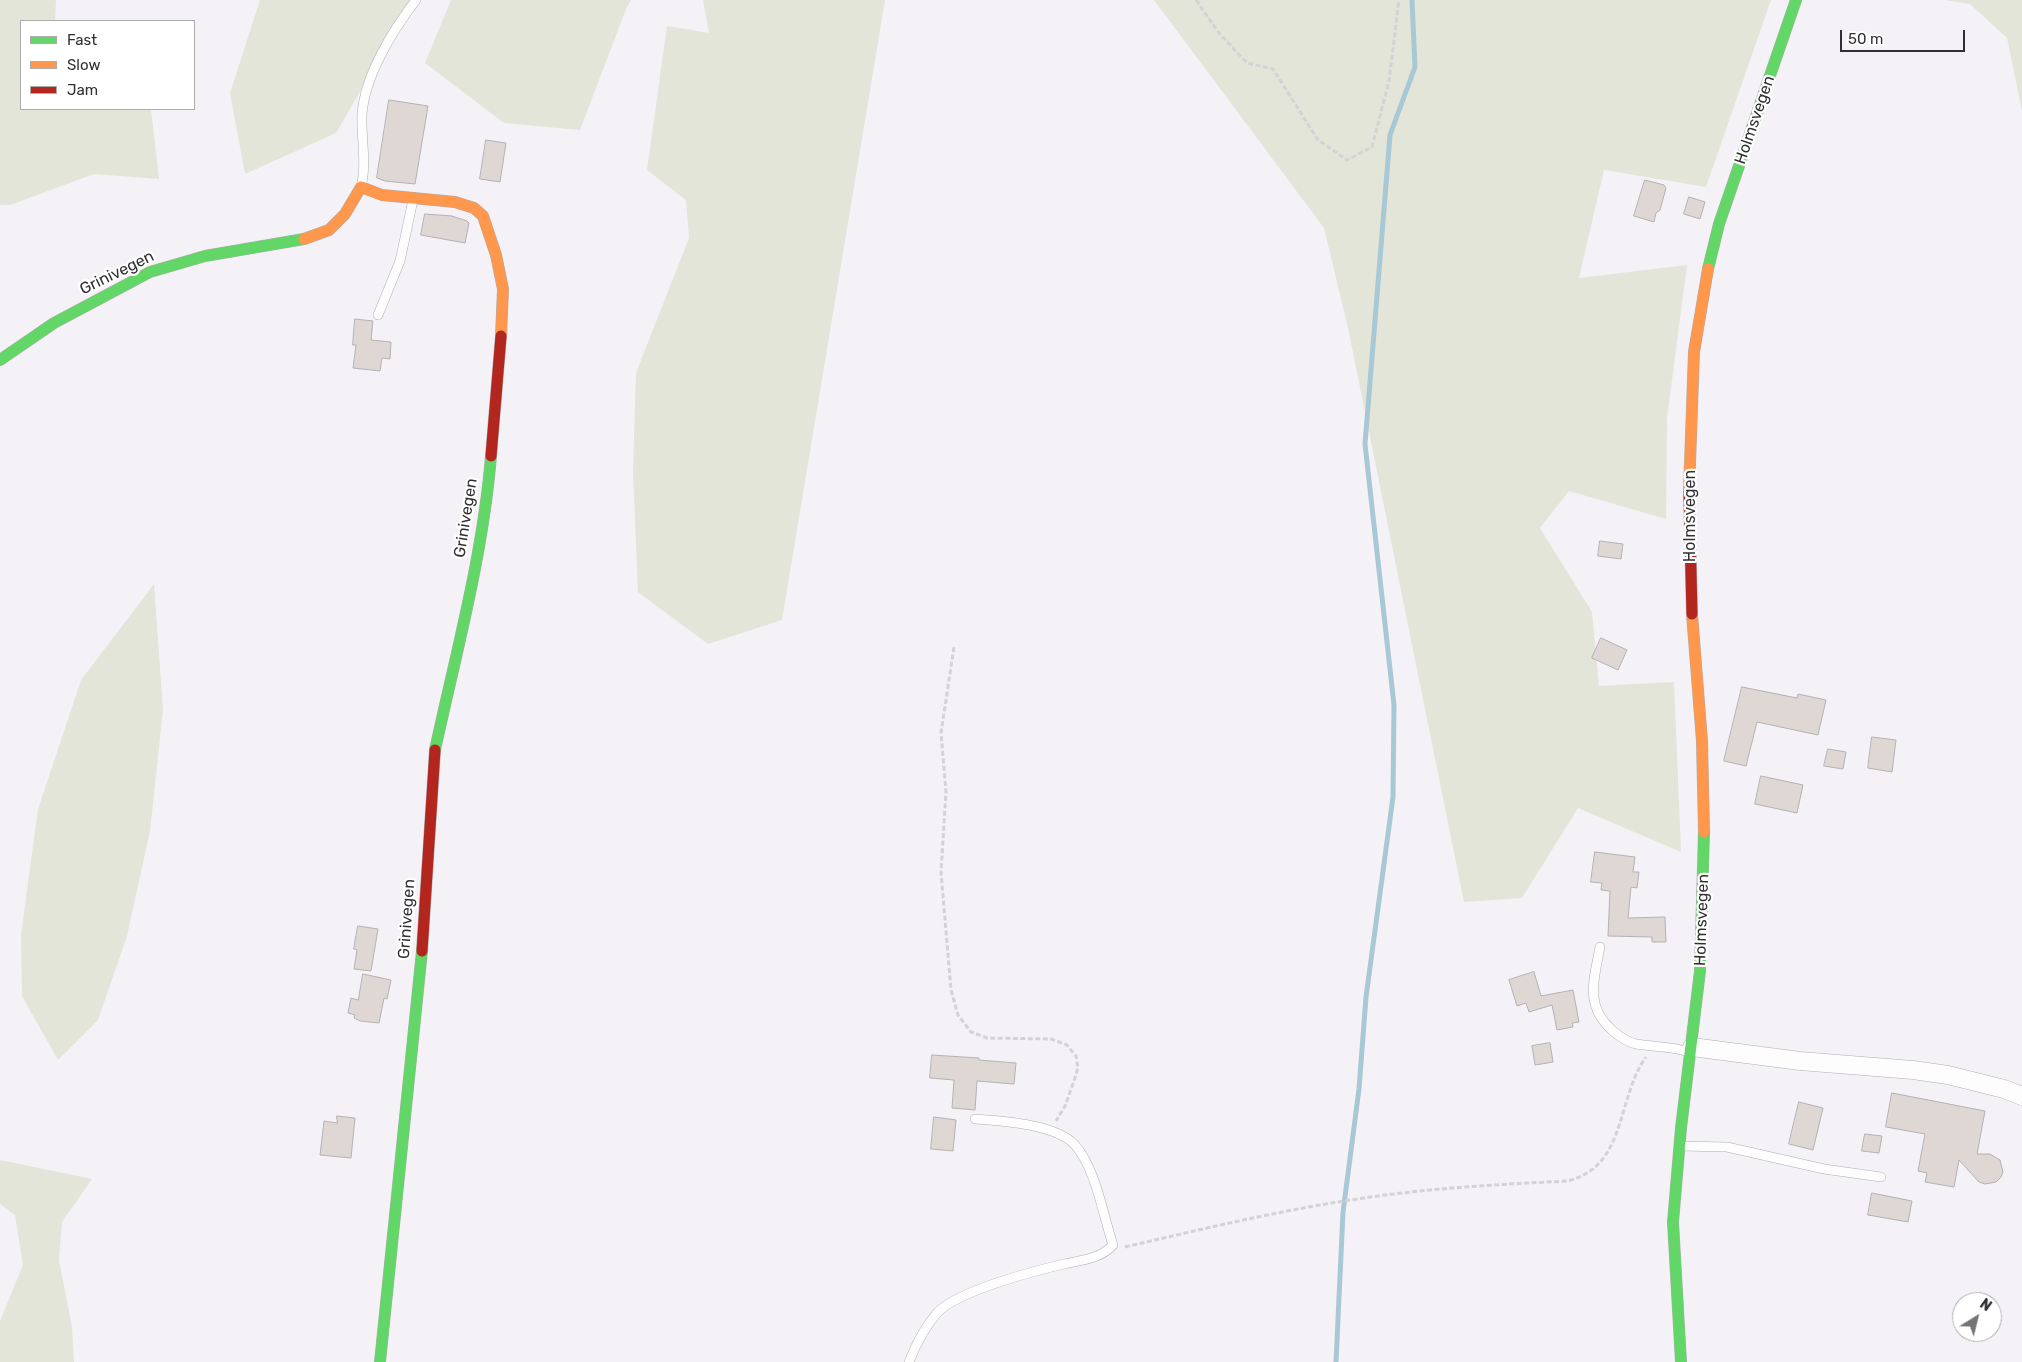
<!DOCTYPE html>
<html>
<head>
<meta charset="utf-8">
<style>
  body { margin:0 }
  #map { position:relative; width:2022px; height:1362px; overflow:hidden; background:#f4f2f6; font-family:Rubik,sans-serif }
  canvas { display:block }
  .legend { position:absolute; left:20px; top:20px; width:175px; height:90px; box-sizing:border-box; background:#fff; border:1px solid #adacad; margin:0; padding:6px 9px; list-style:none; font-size:15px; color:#312f31 }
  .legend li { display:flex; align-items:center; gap:10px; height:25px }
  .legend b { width:25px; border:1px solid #adacad }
  .north { position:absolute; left:1952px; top:1292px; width:50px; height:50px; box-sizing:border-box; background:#fff; border:1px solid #adacad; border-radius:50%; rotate:36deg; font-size:14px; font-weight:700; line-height:20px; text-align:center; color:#312f31 }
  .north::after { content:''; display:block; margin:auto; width:18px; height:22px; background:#757376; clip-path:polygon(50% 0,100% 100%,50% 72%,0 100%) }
  .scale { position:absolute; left:1840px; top:30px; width:125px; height:22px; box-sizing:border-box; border:2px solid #312f31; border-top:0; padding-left:6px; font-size:15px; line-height:18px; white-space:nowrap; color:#312f31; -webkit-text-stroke:4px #fff; paint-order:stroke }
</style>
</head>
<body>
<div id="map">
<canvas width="2022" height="1362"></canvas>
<ul class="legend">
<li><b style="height:6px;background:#63d668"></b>Fast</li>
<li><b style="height:6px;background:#ff974d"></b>Slow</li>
<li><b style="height:6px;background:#b3261e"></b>Jam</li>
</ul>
<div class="north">N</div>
<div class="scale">50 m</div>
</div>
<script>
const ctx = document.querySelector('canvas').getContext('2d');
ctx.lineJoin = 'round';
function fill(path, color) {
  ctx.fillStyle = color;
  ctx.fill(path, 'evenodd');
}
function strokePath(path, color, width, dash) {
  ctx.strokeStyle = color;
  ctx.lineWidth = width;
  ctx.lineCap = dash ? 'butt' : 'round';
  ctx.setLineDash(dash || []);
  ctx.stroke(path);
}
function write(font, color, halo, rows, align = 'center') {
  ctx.font = font + ' Rubik,sans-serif';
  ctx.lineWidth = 4.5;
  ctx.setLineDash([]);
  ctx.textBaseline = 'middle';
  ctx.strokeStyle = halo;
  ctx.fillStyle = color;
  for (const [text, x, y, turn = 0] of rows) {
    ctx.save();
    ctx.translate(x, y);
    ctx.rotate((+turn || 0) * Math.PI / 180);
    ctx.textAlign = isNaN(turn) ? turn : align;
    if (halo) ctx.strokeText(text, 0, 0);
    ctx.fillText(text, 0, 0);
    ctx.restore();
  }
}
const green = new Path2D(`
  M0 0H56L55 21H21V109H151L159 179 94 174 10 205H0Z
  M260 0H413L336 133 245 174 230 93Z
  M451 0H631L626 9 580 130 504 123 425 63Z
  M703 0H885L782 620 708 644 638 592 633 471 636 373 689 238 686 200 647 170 667 26 709 33Z
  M1154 0H1771L1706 187 1604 170 1579 278 1687 265 1667 418 1666 519 1569 491 1540 528 1592 612 1599 686 1674 682 1681 852 1578 808 1522 898 1464 902 1348 328 1324 228Z
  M1945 0H2022V111L2007 38 1970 4Z
  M154 584 163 710 150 831 127 936 98 1020 58 1060 22 996 21 935 38 809 81 680Z
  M0 1160 92 1179 62 1222 59 1260 72 1327 74 1362H0V1321L23 1265 15 1215 0 1204Z`);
const stream = new Path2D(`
  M1336 1362 1343 1212 1359 1089 1366 997 1393 797 1394 705 1365 444 1390 135 1415 67 1412 0`);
const building = new Path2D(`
  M389 100 428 106 415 184 385 181 377 178Z
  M486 140 506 143 500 182 480 179Z
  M1645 180 1664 185 1666 188 1660 210 1656 213 1654 222 1634 216Z
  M1689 197 1705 202 1700 219 1684 214Z
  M425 214 452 216 467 221 469 223 465 243 421 235Z
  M355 319 373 321 371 340 391 342 390 359 382 358 380 371 353 368 356 345H353Z
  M1600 541 1623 544 1621 559 1598 556Z
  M1601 638 1627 650 1618 670 1592 658Z
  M1742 687 1797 698 1798 694 1826 700 1818 735 1757 722 1746 766 1724 761Z
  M1872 737 1896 740 1892 772 1868 768Z
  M1828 749 1846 752 1843 769 1824 766Z
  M1761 776 1803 785 1797 813 1755 804Z
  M1595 852 1635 857 1633 872H1639L1637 888 1631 887 1628 918 1665 917 1666 942H1652V937L1608 936 1610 891 1601 890 1602 883 1591 882Z
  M358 926 378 929 371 971 354 969 357 950 354 949Z
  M1534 972 1541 996 1573 990 1579 1022 1572 1023 1573 1027 1557 1030 1552 1005 1529 1012 1526 1003 1517 1006 1509 980Z
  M363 974 391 980 387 999 384 998 379 1023 360 1021 354 1018 355 1015 348 1013 351 998 358 1000Z
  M1550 1043 1553 1062 1535 1065 1532 1046Z
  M932 1055 979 1058V1060L1016 1063 1014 1084 977 1081 975 1110 952 1108 954 1080 930 1078Z
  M1892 1093 1985 1111 1977 1154H1990L2000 1160 2003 1172 2001 1177 1996 1182 1985 1184 1979 1182 1959 1160 1954 1187 1925 1182 1927 1173 1918 1171 1925 1134 1886 1127Z
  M1799 1102 1823 1108 1813 1150 1789 1144Z
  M337 1116 355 1118 351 1158 320 1155 324 1121 337 1123Z
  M934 1117 956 1120 953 1151 931 1149Z
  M1865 1134 1882 1136 1879 1153 1862 1151Z
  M1872 1193 1912 1201 1908 1222 1868 1215Z`);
const path = new Path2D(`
  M1196 0 1219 33 1247 63 1273 69 1318 140 1347 160 1372 147 1389 81 1399 0
  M954 647 941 733 946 792 941 872 951 990 958 1015 971 1032 987 1038 1051 1039 1067 1045 1076 1056 1078 1068 1074 1081 1065 1106 1056 1121
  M1125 1247C1211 1227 1298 1206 1386 1195 1447 1187 1507 1184 1568 1181 1627 1166 1616 1099 1646 1057`);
const lane = new Path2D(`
  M361 187C367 163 361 138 362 114 365 75 393 30 416 0
  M378 315 400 261 413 200
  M1600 947C1594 980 1584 1006 1613 1031 1620 1037 1627 1042 1636 1044 1654 1047 1671 1046 1689 1052
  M1681 1146 1727 1147 1824 1169 1881 1177
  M909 1362C916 1344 925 1327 937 1313 957 1291 1034 1271 1064 1264 1082 1260 1100 1259 1113 1245 1103 1215 1096 1169 1075 1145 1056 1124 1002 1121 975 1119`);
const street = new Path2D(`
  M1692 1047 1800 1061 1913 1070 1948 1075 2004 1089 2022 1096`);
const fast = new Path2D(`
  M1708 269 1719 224 1796 0
  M0 360 54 323 150 272 205 256 304 239
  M435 750C456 653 483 555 491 456
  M380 1362 422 951
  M1681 1362 1673 1222 1681 1128 1700 971 1704 832`);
const slow = new Path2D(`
  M304 239 329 230 345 214 361 187 382 195 455 202 474 208 483 216 496 255 503 289 501 336
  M1689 491 1694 352 1708 269
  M1692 614 1702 741 1704 832`);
const jam = new Path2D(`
  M491 456 501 336
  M1689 491 1692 614
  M422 951 435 750`);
const streetNames = [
  ["Holmsvegen",1755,120,-71],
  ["Grinivegen",117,273,-26],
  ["Holmsvegen",1690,516,-90],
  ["Grinivegen",466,518,-81],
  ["Grinivegen",407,919,-86],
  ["Holmsvegen",1702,920,-88]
];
fill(green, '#e2e5d8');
strokePath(stream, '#a8c8d6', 5);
fill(building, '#dfd7d4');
strokePath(building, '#b3b1b2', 1);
strokePath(lane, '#afaeb0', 10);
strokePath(street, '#afaeb0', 19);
strokePath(fast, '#afaeb0', 12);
strokePath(slow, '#afaeb0', 12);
strokePath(jam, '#afaeb0', 12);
strokePath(path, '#d3d3d4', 3, [5, 2.5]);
strokePath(lane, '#fdfdfe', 9);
strokePath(street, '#fdfdfe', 18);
strokePath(fast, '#63d668', 11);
strokePath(slow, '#ff974d', 11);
strokePath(jam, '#b3261e', 11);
write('16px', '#312f31', '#fff', streetNames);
</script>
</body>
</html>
